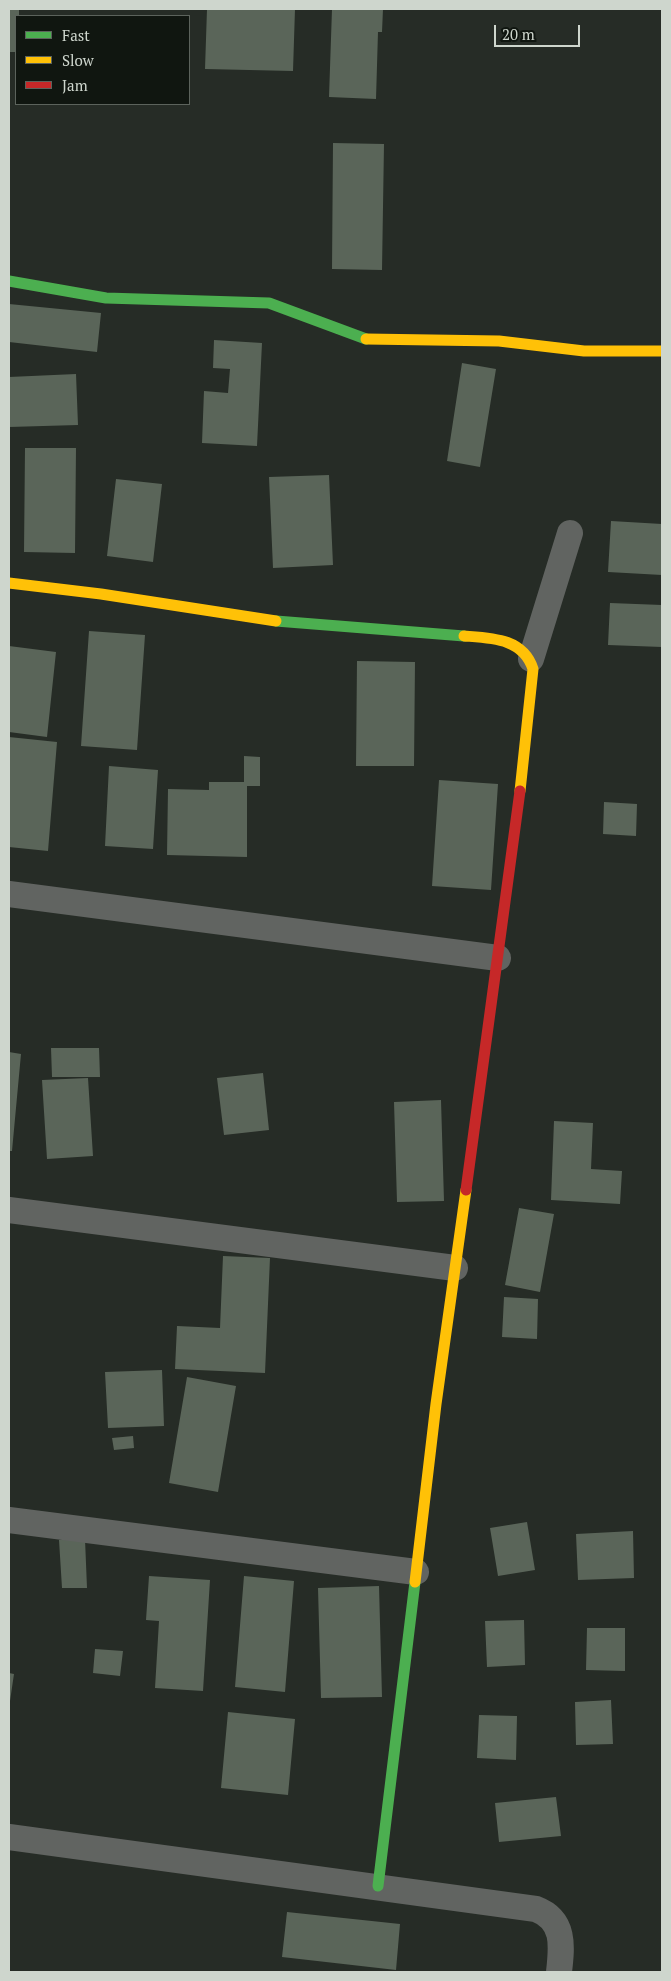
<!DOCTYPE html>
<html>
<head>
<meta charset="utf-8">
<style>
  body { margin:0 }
  #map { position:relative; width:671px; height:1981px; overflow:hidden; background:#262c26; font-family:"PT Serif",serif }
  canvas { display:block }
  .frame { position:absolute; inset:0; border:10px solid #ced6cd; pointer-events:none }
  .legend { position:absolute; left:15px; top:15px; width:175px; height:90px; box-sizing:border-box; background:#101610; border:1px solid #5c635c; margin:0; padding:6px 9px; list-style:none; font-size:15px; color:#ced6cd }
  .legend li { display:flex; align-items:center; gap:10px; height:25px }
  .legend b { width:25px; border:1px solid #5c635c }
  .scale { position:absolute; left:494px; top:25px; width:86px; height:22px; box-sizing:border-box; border:2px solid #ced6cd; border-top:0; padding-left:6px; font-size:15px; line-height:18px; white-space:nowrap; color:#ced6cd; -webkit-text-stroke:4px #101610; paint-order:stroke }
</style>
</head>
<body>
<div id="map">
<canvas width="671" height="1981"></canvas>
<div class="frame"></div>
<ul class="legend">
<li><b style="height:6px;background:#4caf50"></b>Fast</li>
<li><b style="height:6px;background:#ffc107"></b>Slow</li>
<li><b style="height:6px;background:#c62828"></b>Jam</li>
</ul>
<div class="scale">20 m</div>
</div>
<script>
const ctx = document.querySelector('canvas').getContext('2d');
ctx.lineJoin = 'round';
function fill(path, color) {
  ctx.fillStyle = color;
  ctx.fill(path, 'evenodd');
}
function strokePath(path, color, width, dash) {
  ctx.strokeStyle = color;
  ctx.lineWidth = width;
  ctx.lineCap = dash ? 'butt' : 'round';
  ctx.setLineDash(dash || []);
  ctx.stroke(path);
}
const building = new Path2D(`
  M9 9H19V16H16V52H9Z
  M207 9H295L293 71 205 69Z
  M332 9H383L382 32H378L376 99 329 97Z
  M333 143 384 144 382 270 332 269Z
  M9 304 101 313 97 352 9 342Z
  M214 340 262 343 257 446 202 443 204 391 228 393 230 369 213 368Z
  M462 363 496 369 480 467 447 461Z
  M76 374 78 425 9 427V377Z
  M25 448H76L75 553 24 552Z
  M329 475 333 565 273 568 269 477Z
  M116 479 162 484 153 562 107 556Z
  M611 521 662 524V575L608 572Z
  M610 603 662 605V647L608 645Z
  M89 631 145 635 137 750 81 746Z
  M9 646 56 652 47 737 9 732Z
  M357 661 415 662 414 766H356Z
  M9 737 57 742 48 851 9 847Z
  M244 756 260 757V786H247V857L167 855 168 789 209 790V782H244Z
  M109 766 158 770 153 849 105 846Z
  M439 780 498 784 491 890 432 886Z
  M604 802 637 804 636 836 603 834Z
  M51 1048H99L100 1077H52Z
  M9 1052 21 1054 12 1151H9Z
  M263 1073 269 1130 224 1135 217 1078Z
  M88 1078 93 1156 47 1159 42 1080Z
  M441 1100 444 1201 397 1202 394 1102Z
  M554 1121 593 1123 591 1169 622 1171 620 1204 551 1200Z
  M519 1208 554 1214 540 1292 505 1285Z
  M223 1256 270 1258 265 1373 175 1369 177 1326 220 1328Z
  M504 1297 538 1299 537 1339 502 1337Z
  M162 1370 164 1426 108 1428 105 1372Z
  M187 1377 236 1386 218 1492 169 1483Z
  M133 1436 134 1448 114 1450 112 1438Z
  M527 1522 535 1570 498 1576 490 1528Z
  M633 1531 634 1578 578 1580 576 1534Z
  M85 1539 87 1588H62L59 1540Z
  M149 1576 210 1580 203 1691 155 1688 159 1621 146 1620Z
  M244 1576 294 1581 285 1692 235 1687Z
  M379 1586 382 1697 321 1698 318 1588Z
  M524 1620 525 1665 487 1667 485 1621Z
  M587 1628H625V1671L586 1670Z
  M95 1649 123 1651 120 1676 93 1673Z
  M9 1673 14 1674 10 1701H9Z
  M611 1700 613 1744 576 1745 575 1702Z
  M228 1712 295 1719 288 1795 221 1788Z
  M479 1715 517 1716 516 1760 477 1758Z
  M556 1797 561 1836 499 1842 495 1803Z
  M287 1912 400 1924 396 1970 282 1957Z`);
const street = new Path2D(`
  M531 659 570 533
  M9 894 498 958
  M9 1210 455 1268
  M9 1520 416 1572
  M9 1837 536 1909C565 1920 562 1946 559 1972`);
const fast = new Path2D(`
  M9 281 106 298 269 303 366 339
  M276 621 464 636
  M378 1886 415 1582`);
const slow = new Path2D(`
  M366 339 499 341 584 351H662
  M9 583 101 594 276 621
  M464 636C491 638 523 638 533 669L520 791
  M415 1582 436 1404 466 1190`);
const jam = new Path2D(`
  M466 1190 520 791`);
fill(building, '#5a6559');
strokePath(street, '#616461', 26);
strokePath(fast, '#4caf50', 11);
strokePath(slow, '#ffc107', 11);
strokePath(jam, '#c62828', 11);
</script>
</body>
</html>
